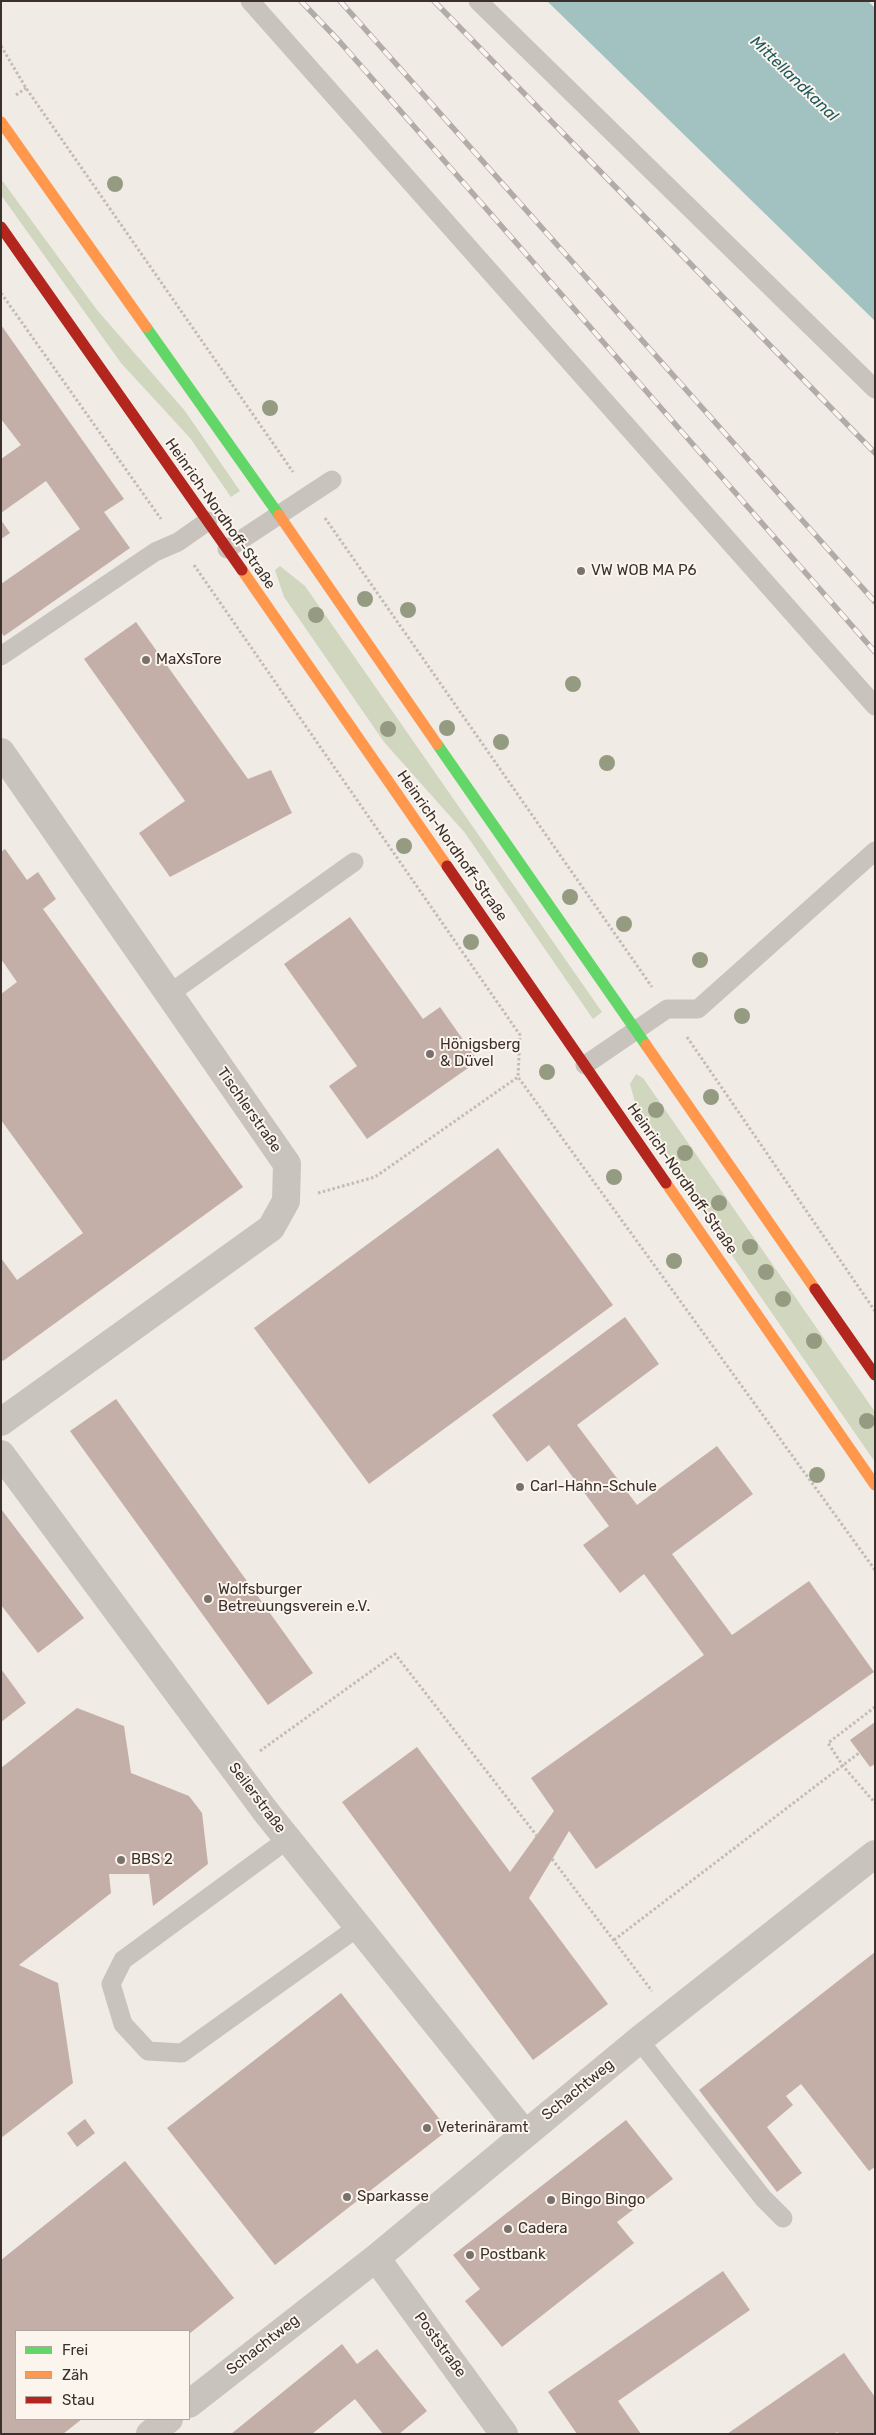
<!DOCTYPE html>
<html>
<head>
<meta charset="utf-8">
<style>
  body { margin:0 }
  #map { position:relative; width:876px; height:2435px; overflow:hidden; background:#f0ebe5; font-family:Rubik,sans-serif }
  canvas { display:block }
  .frame { position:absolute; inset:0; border:2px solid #3b302b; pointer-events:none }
  .legend { position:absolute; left:15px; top:2330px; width:175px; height:90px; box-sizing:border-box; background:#fbf5ee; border:1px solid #aea6a0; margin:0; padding:6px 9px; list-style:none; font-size:15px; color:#3b302b }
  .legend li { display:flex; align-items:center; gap:10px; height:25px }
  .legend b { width:25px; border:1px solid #aea6a0 }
</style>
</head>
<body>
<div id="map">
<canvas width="876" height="2435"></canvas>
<div class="frame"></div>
<ul class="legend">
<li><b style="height:6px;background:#63d668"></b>Frei</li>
<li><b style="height:6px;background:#ff974d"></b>Zäh</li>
<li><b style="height:6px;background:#b3261e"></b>Stau</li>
</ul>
</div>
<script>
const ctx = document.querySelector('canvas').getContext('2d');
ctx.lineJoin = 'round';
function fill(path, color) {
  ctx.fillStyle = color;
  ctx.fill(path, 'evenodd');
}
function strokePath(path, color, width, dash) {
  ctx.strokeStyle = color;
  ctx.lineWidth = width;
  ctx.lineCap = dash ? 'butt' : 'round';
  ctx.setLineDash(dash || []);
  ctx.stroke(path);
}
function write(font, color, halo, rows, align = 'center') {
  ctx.font = font + ' Rubik,sans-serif';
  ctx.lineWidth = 4;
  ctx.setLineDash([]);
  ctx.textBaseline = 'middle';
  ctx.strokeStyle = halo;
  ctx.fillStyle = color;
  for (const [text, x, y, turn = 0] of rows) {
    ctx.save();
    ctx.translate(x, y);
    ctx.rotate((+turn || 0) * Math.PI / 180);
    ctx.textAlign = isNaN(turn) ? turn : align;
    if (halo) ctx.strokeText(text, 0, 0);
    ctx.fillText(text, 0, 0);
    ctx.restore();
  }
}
const green = new Path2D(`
  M1 179 97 310 185 411 240 491 231 497 190 438 121 363 1 195Z
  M280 566 305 586 602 1012 593 1019 465 833 384 742 284 597 275 570Z
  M636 1074 643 1078 875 1412V1462L641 1124 630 1084Z`);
const water = new Path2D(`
  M547 1H868L875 8V321Z`);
const building = new Path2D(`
  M1 325 124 499 104 512 130 548 4 636 1 632V584L80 529 46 481 1 513V459L21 445 1 419Z
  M1 520 10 533 1 539Z
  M136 622 248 779 271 770 292 813 170 877 139 833 185 801 84 659Z
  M5 849 27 880 38 872 56 899 43 909 243 1187 3 1361 1 1358V1258L17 1280 83 1233 1 1120V994L17 982 1 959V852Z
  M350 917 423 1019 440 1007 478 1061 367 1139 329 1086 357 1066 284 964Z
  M498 1148 613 1305 369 1484 254 1328Z
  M625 1317 659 1364 577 1425 637 1505 717 1446 753 1494 672 1554 732 1635 809 1581 874 1672 596 1869 569 1831 529 1898 608 2004 533 2060 342 1802 417 1747 510 1872 554 1811 531 1778 704 1655 644 1574 620 1593 583 1545 609 1526 549 1445 527 1462 492 1415Z
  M116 1399 313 1673 268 1705 70 1431Z
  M1 1509 84 1618 38 1653 1 1605Z
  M1 1669 26 1703 1 1722Z
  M77 1708 124 1726 131 1773 189 1796 202 1813 208 1864 153 1906 149 1874H109L111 1893 19 1965 58 1983 73 2083 1 2138V1768Z
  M875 1722V1764L870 1767 850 1740Z
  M875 1952V2167L869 2171 801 2084 786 2096 793 2105 767 2127 802 2173 777 2192 699 2090Z
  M341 1993 448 2130 275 2265 167 2128Z
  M85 2119 95 2133 77 2147 67 2133Z
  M626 2120 673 2179 617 2222 634 2243 502 2347 465 2301 480 2289 453 2255Z
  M125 2161 234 2298 189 2334V2331H16V2419H82L63 2434H1V2260Z
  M723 2271 750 2310 618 2401 641 2434H577L548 2392Z
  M342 2344 357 2364 377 2349 427 2411 399 2434H383L355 2399 312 2434H231Z
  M844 2353 875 2397V2434H839L837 2432 835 2434H727Z`);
const path = new Path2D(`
  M1 46 26 88 293 472
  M16 95 26 88
  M1 293 161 519
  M325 518 652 987
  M194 565 520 1035 518 1077 875 1570
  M687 1037 875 1311
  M318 1193 375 1177 518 1077
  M875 1707 828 1743 843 1766 875 1803
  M260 1751 395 1654 537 1836
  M552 1859 652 1991
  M614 1940 859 1753`);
const lane = new Path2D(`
  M250 1 875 706
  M478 1 875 389
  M227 549 332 480
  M1 656 155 552 178 542 208 521
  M169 994 354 862
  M585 1065 667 1009H698L875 851
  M288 1839 123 1960 111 1984 123 2024 148 2051 182 2053 358 1927
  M639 2040 763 2198 783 2218`);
const street = new Path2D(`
  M1 752 287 1164 286 1201 271 1228 1 1422
  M1 1454 266 1812 525 2134
  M376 2258 504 2434
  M189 2404 376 2258 639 2040 875 1854
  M150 2434 169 2419`);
const fast = new Path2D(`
  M146 327 279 515
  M437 744 646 1045`);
const slow = new Path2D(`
  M1 122 146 327
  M279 515 437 744
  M242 570 447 866
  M646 1045 815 1289
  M666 1183 875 1485`);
const jam = new Path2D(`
  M1 227 242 570
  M447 866 666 1183
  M815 1289 875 1375`);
const rail = new Path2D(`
  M301 1 340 42 875 652
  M340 1 875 602
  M434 1 875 453`);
const trees = [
  [115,184],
  [270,408],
  [365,599],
  [408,610],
  [316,615],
  [573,684],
  [447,728],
  [388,729],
  [501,742],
  [607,763],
  [404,846],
  [570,897],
  [624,924],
  [471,942],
  [700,960],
  [742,1016],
  [547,1072],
  [711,1097],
  [656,1110],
  [685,1153],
  [614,1177],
  [719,1203],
  [750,1247],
  [674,1261],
  [766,1272],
  [783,1299],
  [814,1341],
  [867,1421],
  [817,1475]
];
const markers = [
  [581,571,5,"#7a716c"],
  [146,660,5,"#7a716c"],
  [430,1054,5,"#7a716c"],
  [520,1487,5,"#7a716c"],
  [208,1599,5,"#7a716c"],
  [121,1860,5,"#7a716c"],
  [427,2128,5,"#7a716c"],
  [347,2197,5,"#7a716c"],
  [551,2200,5,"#7a716c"],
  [508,2229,5,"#7a716c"],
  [470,2255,5,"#7a716c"]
];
const streetNames = [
  ["Heinrich-Nordhoff-Straße",220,514,55],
  ["Heinrich-Nordhoff-Straße",452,846,55],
  ["Tischlerstraße",249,1110,55],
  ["Heinrich-Nordhoff-Straße",682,1179,55],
  ["Seilerstraße",257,1798,53],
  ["Schachtweg",578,2090,-39],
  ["Schachtweg",263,2345,-38],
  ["Poststraße",440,2345,54]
];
const poiNames = [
  ["VW WOB MA P6",591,571],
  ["MaXsTore",156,660],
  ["Hönigsberg",440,1045],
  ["& Düvel",440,1062],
  ["Carl-Hahn-Schule",530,1487],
  ["Wolfsburger",218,1590],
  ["Betreuungsverein e.V.",218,1607],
  ["BBS 2",131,1860],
  ["Veterinäramt",437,2128],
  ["Sparkasse",357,2197],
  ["Bingo Bingo",561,2200],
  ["Cadera",518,2229],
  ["Postbank",480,2255]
];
const waterNames = [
  ["Mittellandkanal",794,79,44]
];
fill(green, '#d1d6bf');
fill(water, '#a1c2c1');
fill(building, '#c3afa7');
strokePath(path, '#c2bbb6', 3, [2.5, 2.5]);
strokePath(lane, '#c9c3be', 19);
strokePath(street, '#c9c3be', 28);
strokePath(fast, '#63d668', 11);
strokePath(slow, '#ff974d', 11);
strokePath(jam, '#b3261e', 11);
strokePath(rail, '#b1aca8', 5.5);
strokePath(rail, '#fbf5ee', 4, [11]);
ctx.fillStyle = '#959b80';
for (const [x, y] of trees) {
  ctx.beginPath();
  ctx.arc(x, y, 8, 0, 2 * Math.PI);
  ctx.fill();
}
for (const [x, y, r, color] of markers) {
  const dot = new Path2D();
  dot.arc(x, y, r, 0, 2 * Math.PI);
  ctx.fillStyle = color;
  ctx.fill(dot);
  strokePath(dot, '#fbf5ee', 2);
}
write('15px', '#3b302b', '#fbf5ee', streetNames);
write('15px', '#3b302b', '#fbf5ee', poiNames, 'left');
write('italic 16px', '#1f5a5e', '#fbf5ee', waterNames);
</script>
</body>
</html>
